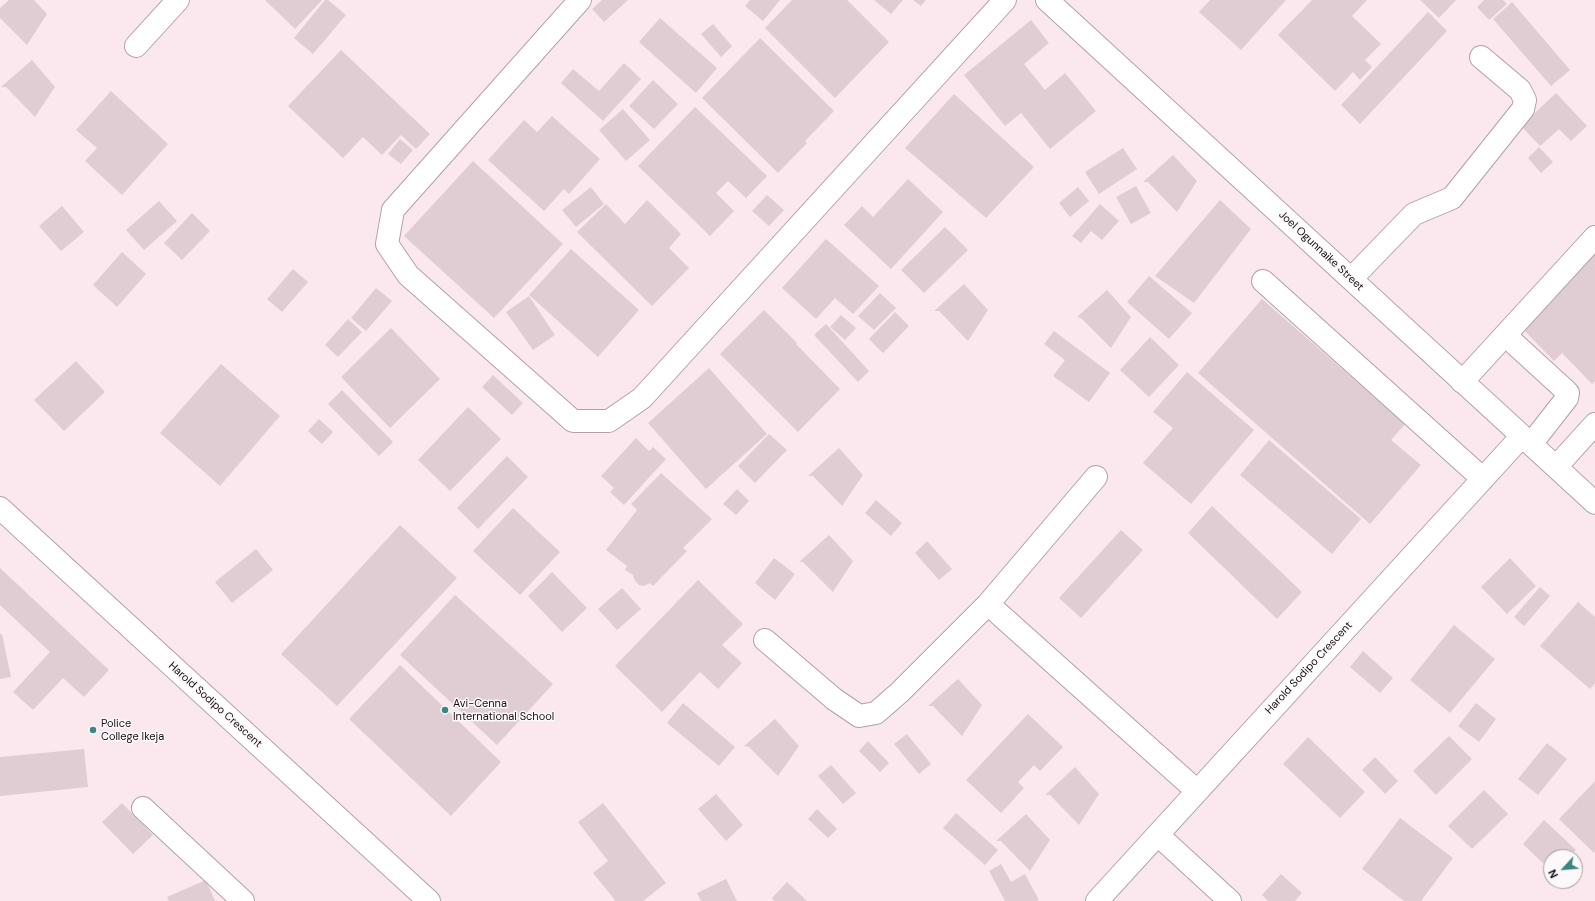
<!DOCTYPE html>
<html>
<head>
<meta charset="utf-8">
<style>
  body { margin:0 }
  #map { position:relative; width:1595px; height:901px; overflow:hidden; background:#fbe7ee; font-family:"DM Sans",sans-serif }
  canvas { display:block }
  .north { position:absolute; left:1543px; top:849px; width:40px; height:40px; box-sizing:border-box; background:#fdf9fa; border:1px solid #a19c9d; border-radius:50%; rotate:244deg; font-size:11px; font-weight:700; line-height:16px; text-align:center; color:#161012 }
  .north::after { content:''; display:block; margin:auto; width:14px; height:18px; background:#3d8585; clip-path:polygon(50% 0,100% 100%,50% 72%,0 100%) }
</style>
</head>
<body>
<div id="map">
<canvas width="1595" height="901"></canvas>
<div class="north">N</div>
</div>
<script>
const ctx = document.querySelector('canvas').getContext('2d');
ctx.lineJoin = 'round';
function fill(path, color) {
  ctx.fillStyle = color;
  ctx.fill(path, 'evenodd');
}
function strokePath(path, color, width, dash) {
  ctx.strokeStyle = color;
  ctx.lineWidth = width;
  ctx.lineCap = dash ? 'butt' : 'round';
  ctx.setLineDash(dash || []);
  ctx.stroke(path);
}
function write(font, color, halo, rows, align = 'center') {
  ctx.font = font + ' "DM Sans",sans-serif';
  ctx.lineWidth = 3;
  ctx.setLineDash([]);
  ctx.textBaseline = 'middle';
  ctx.strokeStyle = halo;
  ctx.fillStyle = color;
  for (const [text, x, y, turn = 0] of rows) {
    ctx.save();
    ctx.translate(x, y);
    ctx.rotate((+turn || 0) * Math.PI / 180);
    ctx.textAlign = isNaN(turn) ? turn : align;
    if (halo) ctx.strokeText(text, 0, 0);
    ctx.fillText(text, 0, 0);
    ctx.restore();
  }
}
const building = new Path2D(`
  M9 0H34L47 14 27 45 0 18V8Z
  M265 0H322L295 29Z
  M325 0H328L346 15 313 54 294 38Z
  M602 0H628L604 22 592 9Z
  M750 0H780L763 21 745 6Z
  M792 0H847L889 42 835 98 765 28Z
  M874 0H903L891 14Z
  M913 0H926L921 6Z
  M1210 0H1286L1241 50 1199 12Z
  M1312 0H1367L1352 16 1381 44 1365 60 1372 67 1360 80 1353 72 1335 91 1278 35Z
  M1420 0H1456L1439 18Z
  M1484 0H1503L1507 4 1489 20 1477 7Z
  M1512 2 1570 70 1551 86 1493 19Z
  M1428 12 1447 31 1360 124 1341 105Z
  M660 18 717 68 696 93 639 42Z
  M1031 20 1049 43 1024 64 1045 90 1065 73 1096 111 1050 149 1021 113 1005 126 964 75Z
  M713 24 732 46 721 57 701 34Z
  M760 38 834 111 805 141 807 143 778 173 702 98Z
  M341 50 430 134 416 149 401 135 382 155 363 137 343 158 288 106Z
  M32 60 55 87 35 117 6 87H1Z
  M624 63 641 79 603 121 561 83 573 69 599 91Z
  M653 80 678 104 654 129 629 106Z
  M111 91 168 144 122 195 85 161 97 148 76 130Z
  M1556 93 1587 126 1571 141 1559 129 1540 146 1521 126Z
  M954 94 1034 167 986 218 905 148Z
  M695 107 767 176 746 198 728 181 716 193 734 211 710 236 638 166Z
  M623 109 650 140 626 161 599 130Z
  M552 116 600 159 569 194 564 189 544 211 488 160 524 120 537 132Z
  M400 139 413 150 401 164 388 154Z
  M1539 147 1553 162 1541 173 1528 158Z
  M1123 148 1137 169 1099 194 1085 172Z
  M1173 155 1197 181 1177 212 1148 182H1143Z
  M473 161 563 244 494 318 404 236Z
  M908 179 943 212 891 269 844 225 862 206 873 217Z
  M1136 186 1151 213 1131 224 1116 197Z
  M591 187 604 204 576 227 562 210Z
  M1078 187 1089 201 1070 217 1059 203Z
  M767 195 784 210 769 226 752 211Z
  M647 200 681 234 669 248 689 268 652 306 577 232 606 204 625 224Z
  M1220 200 1251 229 1194 303 1155 276Z
  M159 201 177 221 144 250 126 230Z
  M1100 204 1119 221 1102 240 1091 231 1081 243 1072 236Z
  M62 206 84 232 61 251 39 226Z
  M192 213 210 231 182 260 164 243Z
  M945 227 968 250 924 293 901 270Z
  M826 239 879 286 853 314 835 298 816 319 782 288Z
  M571 249 639 310 598 357 529 295Z
  M1595 250V381L1592 384 1562 353 1554 361 1519 325Z
  M122 252 146 274 117 307 93 285Z
  M293 269 308 282 282 312 267 299Z
  M1149 276 1192 313 1169 339 1127 302Z
  M964 284 988 310 968 341 939 311H934Z
  M376 288 392 301 366 331 351 318Z
  M1107 290 1131 317 1111 348 1081 318 1077 317Z
  M880 293 896 308 874 330 858 316Z
  M529 296 555 335 533 350 506 312Z
  M1262 299 1405 424 1391 440 1421 465 1370 524 1198 373Z
  M764 310 797 343 796 344 840 389 798 432 720 354Z
  M895 312 909 326 883 353 869 339Z
  M841 315 856 328 845 340 830 327Z
  M348 319 362 332 338 357 325 345Z
  M826 324 869 371 858 382 814 335Z
  M391 328 440 379 390 428 341 377Z
  M1054 331 1110 373 1089 402 1053 376 1065 360 1044 344Z
  M1150 337 1179 365 1149 397 1120 370Z
  M76 361 105 392 64 431 34 400Z
  M221 364 280 416 220 486 160 433Z
  M709 368 767 434 706 489 648 423Z
  M1187 372 1254 430 1191 504 1143 463 1173 428 1153 412Z
  M493 375 523 403 512 415 482 387Z
  M342 390 393 442 379 456 328 404Z
  M468 407 501 439 450 491 418 460Z
  M319 419 333 432 322 444 308 431Z
  M769 434 787 450 755 483 738 466Z
  M636 438 649 451 653 447 666 459 624 505 610 492 614 488 601 476Z
  M1269 440 1361 519 1332 554 1240 475Z
  M839 448 863 475 842 506 813 476H808Z
  M507 456 528 477 478 529 457 508Z
  M661 473 712 519 683 548 687 551 653 586 650 583 644 586 639 585 635 581 633 575 625 570 627 566 606 550 637 510 631 504Z
  M737 489 749 501 736 515 723 504Z
  M876 500 902 523 891 536 865 513Z
  M1212 506 1302 592 1277 619 1188 533Z
  M513 508 560 552 520 595 473 551Z
  M400 525 457 578 337 706 281 654Z
  M1121 530 1143 550 1081 618 1059 598Z
  M829 535 853 561 833 592 803 562H799Z
  M927 541 952 569 939 580 915 553Z
  M256 549 273 570 232 603 215 582Z
  M774 558 795 574 775 600 755 583Z
  M1510 558 1536 586 1507 614 1481 587Z
  M0 568 109 670 84 697 63 678 33 710 13 692 50 652 0 605Z
  M552 572 587 608 562 632 528 596Z
  M698 580 743 624 722 645 742 663 718 689 700 672 662 712 615 666Z
  M1540 587 1550 596 1524 626 1514 617Z
  M622 588 641 609 617 630 598 609Z
  M455 595 553 684 497 745 400 655Z
  M1578 602 1595 617V683L1590 689 1540 646Z
  M1454 625 1495 659 1450 713 1410 680Z
  M0 634H2L11 677 0 679Z
  M1363 651 1393 678 1380 693 1350 667Z
  M400 665 501 762 451 816 349 719Z
  M958 679 982 705 962 736 933 706H928Z
  M683 703 735 747 719 766 667 723Z
  M1476 703 1496 719 1479 742 1458 726Z
  M1028 714 1063 747 1040 771 1034 765 1018 782 1024 788 1001 813 966 780Z
  M775 719 799 746 778 776 749 747 744 746Z
  M907 734 931 764 919 774 894 744Z
  M1449 736 1472 759 1436 795 1413 771Z
  M1308 737 1365 792 1340 818 1283 764Z
  M868 741 889 763 880 772 859 751Z
  M1547 743 1567 759 1538 795 1518 779Z
  M84 749 88 787 0 796V757Z
  M1375 757 1398 781 1385 794 1362 770Z
  M831 765 856 793 843 804 818 776Z
  M1075 767 1099 794 1079 825 1050 795H1045Z
  M1595 781V852L1594 853 1559 819Z
  M1484 790 1508 814 1472 849 1448 826Z
  M716 794 743 825 726 841 698 809Z
  M122 803 153 835 133 854 102 822Z
  M603 803 666 883 643 901H613L615 900 593 873 608 861 578 822Z
  M817 809 837 829 828 838 808 819Z
  M956 813 998 850 985 865 943 828Z
  M1026 814 1050 840 1030 871 1001 841H996Z
  M1400 818 1453 858 1421 901H1404L1362 869Z
  M1544 820 1576 850 1569 857H1551V871L1523 844Z
  M1001 864 1011 882 1025 874 1039 900 1036 901H1005L989 871Z
  M1281 874 1302 893 1295 901H1268L1262 895Z
  M726 879 737 901H701L697 893Z
  M206 880 215 901H169L167 897Z
  M787 882 807 901H774L772 898Z`);
const minor = new Path2D(`
  M580 0 393 210 387 244 408 275 573 421H609L642 398 1005 0
  M1047 0 1595 503
  M136 46 178 0
  M1351 279 1414 214 1452 198 1523 109 1525 100 1520 90 1481 57
  M1263 281 1483 479
  M1505 335 1564 389 1568 393 1567 398 1531 444
  M1462 382 1595 237
  M1556 467 1595 424
  M0 508 429 901
  M988 604 1197 791
  M765 640 834 699 859 716 876 713 900 692 988 604 1096 477
  M143 808 243 901
  M1158 835 1230 901
  M1097 901 1522 436`);
const markers = [
  [445,710,4,"#3d8585"],
  [93,730,4,"#3d8585"]
];
const streetNames = [
  ["Joel Ogunnaike Street",1321,251,43],
  ["Harold Sodipo Crescent",1309,668,-47],
  ["Harold Sodipo Crescent",215,705,42]
];
const poiNames = [
  ["Avi-Cenna",453,704],
  ["International School",453,717],
  ["Police",101,724],
  ["College Ikeja",101,737]
];
fill(building, '#e0cdd3');
strokePath(minor, '#b3a0a7', 24);
strokePath(minor, '#fff', 22);
for (const [x, y, r, color] of markers) {
  const dot = new Path2D();
  dot.arc(x, y, r, 0, 2 * Math.PI);
  ctx.fillStyle = color;
  ctx.fill(dot);
  strokePath(dot, '#fdf9fa', 1.5);
}
write('11px', '#161012', '#fdf9fa', streetNames);
write('11px', '#161012', '#fdf9fa', poiNames, 'left');
</script>
</body>
</html>
